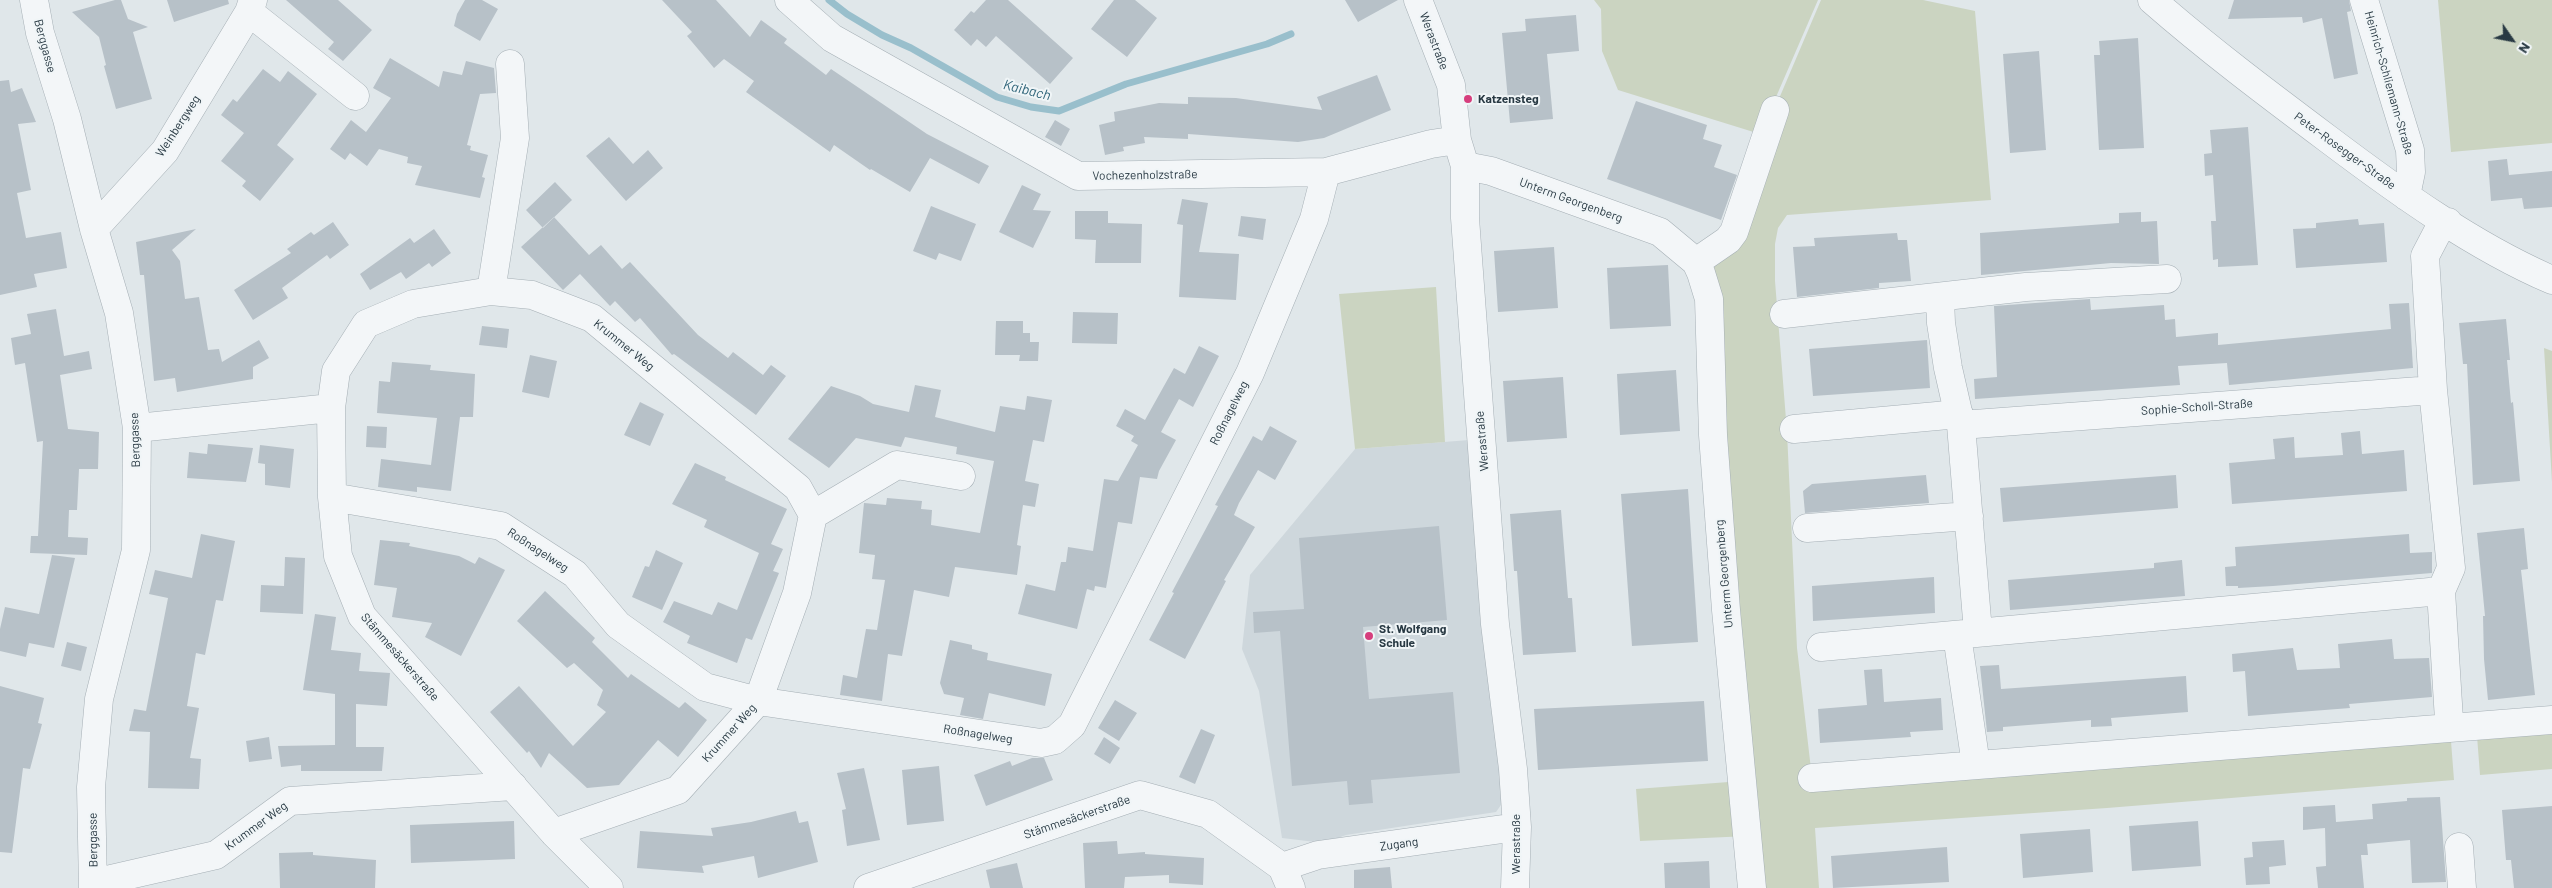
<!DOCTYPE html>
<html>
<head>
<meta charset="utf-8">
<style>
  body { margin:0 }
  #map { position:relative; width:2552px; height:888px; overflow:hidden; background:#e0e7ea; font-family:Barlow,sans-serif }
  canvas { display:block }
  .north { position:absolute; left:2487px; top:15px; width:50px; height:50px; -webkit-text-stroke:4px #f0f5f7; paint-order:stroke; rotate:123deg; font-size:14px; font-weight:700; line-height:20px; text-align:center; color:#283943 }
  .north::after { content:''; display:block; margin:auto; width:18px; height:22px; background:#283943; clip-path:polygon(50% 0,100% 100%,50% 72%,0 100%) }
</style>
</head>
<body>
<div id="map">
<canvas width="2552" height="888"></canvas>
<div class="north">N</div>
</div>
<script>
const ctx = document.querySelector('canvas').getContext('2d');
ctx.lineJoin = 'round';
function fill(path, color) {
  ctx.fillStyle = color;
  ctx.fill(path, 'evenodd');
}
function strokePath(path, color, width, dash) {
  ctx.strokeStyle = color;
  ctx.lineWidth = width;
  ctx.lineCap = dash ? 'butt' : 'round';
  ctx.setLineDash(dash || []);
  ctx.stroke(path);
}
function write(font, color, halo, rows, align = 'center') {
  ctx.font = font + ' Barlow,sans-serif';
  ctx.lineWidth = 4;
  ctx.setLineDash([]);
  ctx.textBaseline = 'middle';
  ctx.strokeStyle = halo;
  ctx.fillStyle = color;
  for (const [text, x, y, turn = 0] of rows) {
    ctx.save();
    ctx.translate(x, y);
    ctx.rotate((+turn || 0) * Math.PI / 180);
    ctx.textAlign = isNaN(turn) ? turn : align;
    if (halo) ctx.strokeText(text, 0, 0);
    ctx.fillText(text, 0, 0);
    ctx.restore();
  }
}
const built = new Path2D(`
  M1482 439 1506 798 1496 812 1346 835 1324 843 1282 838 1259 691 1242 649 1250 575 1355 449Z`);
const green = new Path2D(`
  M1594 0H1818L1760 134 1618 90 1602 51 1601 9Z
  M1821 0H1923L1975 11 1991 200 1787 215 1778 228 1775 244V281L1787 432 1797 648 1812 778 2450 728 2454 780 2107 808 1815 828 1819 888H1752L1748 836 1640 841 1636 789 1742 781 1709 299 1715 249Z
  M2438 0H2552V143L2451 152Z
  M1436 287 1445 442 1355 449 1339 294Z
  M2544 348 2552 351V482Z
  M2552 731V769L2480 775 2477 736Z`);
const stream = new Path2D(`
  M829 0 847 14 882 35 911 48 997 97 1031 107 1059 111 1126 84 1267 44 1291 34`);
const building = new Path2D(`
  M115 0H121L128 19 148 27 133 32 152 99 116 109 104 66 106 65 99 37 72 12Z
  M167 0H228L229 4 174 22Z
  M286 0H338L372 30 343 61 328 49 334 42Z
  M465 0H482L498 9 480 41 454 26 457 14Z
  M662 0H716L750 37 761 20 787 39 784 43 826 75 831 69 927 134 989 166 979 184 930 158 910 192 871 169 870 170 834 145 830 152 746 92 754 81 724 59 714 68 687 36 692 32Z
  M986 0H1008L1073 58 1050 84 996 36 986 47 977 39 971 46 954 30 971 11 974 13Z
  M1114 0H1135L1157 18 1127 57 1091 29Z
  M1345 0H1398L1358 22Z
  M2234 0H2349L2351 11 2347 12 2358 74 2334 79 2322 18 2303 23 2302 17 2228 19Z
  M1576 15 1579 51 1547 54 1553 119 1510 123 1502 33 1526 31 1525 19Z
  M2138 38 2144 148 2099 150 2094 55H2100L2099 41Z
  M2039 51 2046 150 2010 153 2003 54Z
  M390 58 439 87 443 71 462 75 466 61 494 68 496 93 480 94 467 145 471 146 470 150 488 155 482 177 485 178 480 198 415 185 422 166 407 163 408 157 379 149 367 166 350 153 345 160 330 149 351 120 366 132 391 98 373 88Z
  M263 69 280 82 288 71 317 94 277 145 294 159 260 201 242 186 246 181 221 161 244 133 221 115 233 99 237 102Z
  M1377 75 1391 110 1324 138 1298 142 1188 134V139L1144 137 1145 143 1123 147 1124 151 1105 155 1099 125 1115 121 1114 112 1159 103 1188 104V97L1236 98 1322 110 1317 97Z
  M9 80 11 92 22 88 36 122 18 124 31 190 17 193 26 238 61 232 67 268 34 274 37 287 0 295V81Z
  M1636 101 1707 125 1703 139 1722 145 1714 167 1737 175 1721 220 1607 179Z
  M1055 120 1070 129 1061 146 1045 137Z
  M2248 127 2258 265 2218 267V259L2213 260 2211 221H2216L2213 175 2205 176 2204 154 2212 153 2210 130Z
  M609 137 633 164 648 150 663 168 626 201 586 156Z
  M2507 159 2509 175 2552 171V207L2524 209 2522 198 2491 201 2488 161Z
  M555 182 572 200 543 228 526 210Z
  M1022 185 1041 194 1033 210 1051 211 1033 248 999 232Z
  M1182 199 1208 203 1199 252 1239 254 1236 300 1179 297 1183 225 1177 224Z
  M931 206 976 224 961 261 939 253 936 260 913 251Z
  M1075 211H1108V223L1142 224 1141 263H1095L1096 240 1075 239Z
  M2141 212V222L2157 221 2159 264 2111 263 1981 275 1980 233 2119 223V213Z
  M1241 216 1266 219 1263 240 1238 236Z
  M554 217 589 255 601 245 622 269 630 262 698 335 728 358 733 352 763 375 771 365 786 376 756 415 674 354 672 355 640 318 635 322 615 301 610 306 580 274 563 290 521 247Z
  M2358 219 2359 225 2384 223 2387 262 2296 268 2293 229 2316 228V223Z
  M333 222 349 245 330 259 327 255 282 288 288 298 253 320 234 290 291 253 287 249 311 232 314 235Z
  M196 229 172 250 180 261 185 299 199 297 208 350 219 349 222 362 259 340 269 358 253 367V379L177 392 175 378 154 381 144 275H140L136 242Z
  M434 229 451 253 432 267 429 263 406 279 401 272 370 290 360 274 410 238 414 243Z
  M1897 233 1898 240H1907L1911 281 1879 283V288L1797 297 1793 247 1815 246 1814 238Z
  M1554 247 1558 308 1498 312 1494 251Z
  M1668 265 1671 326 1610 329 1607 268Z
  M2090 299 2091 310 2164 305 2165 320 2175 319 2176 337 2218 333V345L2391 329 2389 304 2409 303 2413 368 2229 385 2227 363 2178 366 2180 385 1975 399 1974 379 1997 377 1994 306Z
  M56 309 64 356 89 351 92 369 60 375 68 429 99 432 98 469H79L77 510H69L68 537 88 538 87 555 30 553 31 536H38L43 441 37 442 25 363 15 365 11 338 31 334 27 314Z
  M1073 312 1118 313 1117 344 1072 343Z
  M2506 319 2510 360H2507L2511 403 2513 402 2520 481 2473 485 2467 364H2463L2459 323Z
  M996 321H1023V333H1030V342H1039L1038 361H1019L1020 355H995Z
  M482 326 509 329 507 348 479 345Z
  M1927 340 1930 388 1813 396 1809 349Z
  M1199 346 1219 356 1193 407 1179 399 1161 432 1176 440 1159 471 1157 479 1140 477 1132 524 1118 522 1106 588 1095 586 1094 591 1087 589 1077 629 1018 614 1026 584 1055 591 1061 562H1066L1068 547 1093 551 1104 479 1118 481 1138 445 1131 441 1134 436 1116 426 1125 409 1145 420 1174 368 1185 374Z
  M530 355 557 361 549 398 522 392Z
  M392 362 431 365 430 370 475 374 473 417H460L451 491 417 487V492L378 487 381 459 431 465 437 418 377 413 379 381 390 382Z
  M1676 370 1680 431 1620 435 1617 374Z
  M1563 377 1567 438 1507 442 1503 381Z
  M915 385 941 390 935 417 995 432 1000 406 1025 410 1027 396 1052 400 1044 442 1033 440 1025 481 1039 484 1035 507 1023 505 1017 545 1021 546 1017 575 955 567 949 597 914 590 902 656 888 654 882 701 840 695 843 675 857 678 866 629 877 630 885 580 872 579 875 555 859 553 864 503 886 505 887 498 922 501 921 509 932 510 931 525 980 533 994 461 956 454 957 447 905 437 901 447 856 438 829 468 788 439 831 386 860 396 873 404 909 412Z
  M640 402 664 414 650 446 624 435Z
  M367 426 387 427 386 448 366 447Z
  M1270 426 1297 441 1275 480 1258 470 1239 503 1234 515 1255 527 1224 580 1226 581 1185 659 1149 640 1174 593 1172 592 1218 506 1215 505 1253 436 1262 441Z
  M2360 431 2362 454 2404 450 2407 491 2232 504 2229 463 2275 459 2273 439 2294 437 2295 458 2343 455 2341 433Z
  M208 444 253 448 246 482 187 478 189 452 207 454Z
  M260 445 294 449 290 488 265 485V464L258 463Z
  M695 463 726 477 725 480 787 509 771 544 783 549 773 571 779 573 752 640 746 638 737 663 687 643 690 636 663 622 674 601 712 615 718 602 737 610 759 553 704 527 707 520 672 504Z
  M1926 475 1929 503 1805 513 1803 491 1812 484Z
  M2176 475 2178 508 2003 522 2000 488Z
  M1688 489 1698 642 1632 646 1621 494Z
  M1561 510 1568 598H1572L1576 652 1523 655 1517 571H1514L1510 514Z
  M1439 526 1447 620 1363 627 1369 699 1453 692 1460 773 1371 780 1373 803 1349 805 1347 781 1292 786 1280 631 1254 633 1253 612 1304 609 1299 538Z
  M2524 528 2528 569 2521 570 2535 695 2488 700 2484 659 2483 616H2485L2477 533Z
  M201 534 235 541 223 601 216 600 205 655 196 653 187 706 199 708 190 758 201 759 199 789 148 788 150 732 129 731 134 709 146 711 168 598 149 594 155 570 192 578Z
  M2409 534 2410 553 2432 552V573L2273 586 2238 588V586H2226L2225 567 2236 566 2235 547Z
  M380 540 410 543 409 546 459 556 475 564 479 557 505 570 461 656 425 637 432 623 392 617 397 588 374 585Z
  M656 550 683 563 662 610 632 597 645 566 649 567Z
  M52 555 75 558 54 648 29 643 26 657 0 651V629L5 607 39 614Z
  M285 557 305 558 303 614 260 612 261 585 284 586Z
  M2182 560 2185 596 2010 610 2008 580 2154 568V563Z
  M1934 577 1935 613 1813 621 1812 586Z
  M545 591 595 638 592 642 628 678 631 674 679 708 685 702 707 720 678 757 658 740 619 785 587 788 549 753 541 768 529 751 527 753 490 712 519 686 573 746 606 712 597 705 603 690 574 663 567 668 517 621Z
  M315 614 336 617 331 650 361 653 359 671 390 673 387 706 356 704V747H384L382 771H301V765L281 767 278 746 335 745V694L303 690Z
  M2392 639 2394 659 2429 658 2432 697 2349 704 2350 708 2248 716 2245 671 2233 672 2232 654 2293 648 2297 670 2340 668 2338 644Z
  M950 640 972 645V649L988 653 987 660 1052 674 1045 706 989 693 983 719 960 715 964 698 944 694 940 683Z
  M67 642 87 647 81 671 61 666Z
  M1999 665 2001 689 2186 676 2188 712 2111 718 2112 726 2091 727V720L2003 727V731L1987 732 1980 666Z
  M1882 669 1884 702 1941 698 1943 730 1910 732 1911 737 1820 743 1818 709 1867 705 1864 670Z
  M0 686 44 698 38 723 42 724 30 769 23 768 12 853 0 852Z
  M1115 700 1137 713 1119 741 1098 728Z
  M1704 701 1708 761 1538 770 1534 709Z
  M1201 729 1215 735 1195 784 1179 777Z
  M269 737 272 759 249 762 246 741Z
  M1104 737 1120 748 1110 764 1094 754Z
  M1032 758H1044L1053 780 986 806 974 775 1010 761 1012 766Z
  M939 766 944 821 907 825 902 770Z
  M864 768 880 840 847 846 842 810 846 809 837 773Z
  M2440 797 2446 882 2412 883 2410 840 2367 844 2368 855H2361L2364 888H2318L2316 867 2326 866 2325 828 2303 830V807L2335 805 2336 822 2373 819 2372 804 2407 801V798Z
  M2552 806V888H2514L2511 860H2506L2502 810Z
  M796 811 799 823 808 821 818 862 758 878 754 856 702 866 704 873 637 868 640 831 713 836 711 828 751 822Z
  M514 821 515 859 411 863 410 825Z
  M2198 821 2201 866 2132 871 2129 826Z
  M2090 829 2093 872 2023 878 2020 834Z
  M2284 840 2286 865 2269 867 2270 884 2246 885 2244 858 2253 857 2252 842Z
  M1117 841 1118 854 1145 852V854L1204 858 1203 885 1169 883V875L1125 877 1124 888H1085L1083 843Z
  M1947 847 1949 882 1833 888 1831 856Z
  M313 852V855L376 860 375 888H280L279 853Z
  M1709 861 1710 888H1665L1664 863Z
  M1017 863 1023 888H990L986 870Z
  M1390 867 1392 888H1354V870Z`);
const minor = new Path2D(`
  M34 0 40 33 67 119 94 229 119 313 137 428 136 550 99 699 91 787 93 888
  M789 0 832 38 1078 176 1326 172 1431 144 1457 140
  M1418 0 1451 85 1457 140 1465 166V218L1495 624 1513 769 1517 827 1515 888
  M2152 0C2208 49 2268 94 2328 139 2397 191 2473 246 2552 280
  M2364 0 2410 150 2411 172 2406 196
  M249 12 355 96
  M1465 166 1491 171 1660 232 1696 262 1701 273 1709 299 1713 435 1726 610 1752 888
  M2448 222 2437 233 2425 256 2433 390 2451 568 2441 591 2449 720
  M94 229 165 151 249 12 253 0
  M1696 262 1728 240 1734 232 1775 110
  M491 291 515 138 510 64
  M1940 298 1941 323 1948 368 1961 425 1978 632
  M1784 314 2026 287 2167 279
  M1961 425 2433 390
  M137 428 331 408
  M1794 429 1959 414
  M332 497 501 526 575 574 618 625 705 687 758 701 1041 743 1055 740 1072 725 1250 373 1314 219 1326 172
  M813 515 897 465 961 476
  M1807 528 1969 516
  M1957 635 1976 765
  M1821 647 2441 591
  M1812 778 2552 720
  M554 833 678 790 758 701 797 593 813 515 798 488 592 318 532 295 491 291 413 304 366 324 336 371 331 408 332 497 338 556 362 616 554 833 609 888
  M2459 847 2462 888
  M1282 867 1318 855 1517 827
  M94 883 216 855 290 801 513 786
  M868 888 1140 795 1208 814 1282 867 1291 888`);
const markers = [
  [1468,99,5,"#d63e7d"],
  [1369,636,5,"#d63e7d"]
];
const streetNames = [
  ["Werastraße",1434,41,69],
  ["Berggasse",45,46,75],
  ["Heinrich-Schliemann-Straße",2389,83,74],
  ["Weinbergweg",178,126,-57],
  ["Peter-Rosegger-Straße",2345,151,36],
  ["Vochezenholzstraße",1145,175,-1],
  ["Unterm Georgenberg",1571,200,20],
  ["Krummer Weg",624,345,39],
  ["Sophie-Scholl-Straße",2197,407,-4],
  ["Roßnagelweg",1229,413,-63],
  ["Berggasse",135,440,-92],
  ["Werastraße",1482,441,-95],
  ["Roßnagelweg",538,550,33],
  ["Unterm Georgenberg",1724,574,-95],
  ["Stämmesäckerstraße",400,657,49],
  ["Krummer Weg",729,733,-48],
  ["Roßnagelweg",978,734,9],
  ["Stämmesäckerstraße",1077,817,-19],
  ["Krummer Weg",256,826,-36],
  ["Berggasse",93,840,-91],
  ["Zugang",1399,844,-8],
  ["Werastraße",1516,844,-90]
];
const poiNames = [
  ["Katzensteg",1478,99],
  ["St. Wolfgang",1379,629],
  ["Schule",1379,643]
];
const waterNames = [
  ["Kaibach",1027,90,14]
];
fill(built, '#ced7dc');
fill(green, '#cbd4c1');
strokePath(stream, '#99bfcc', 7);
fill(building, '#b7c1c8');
strokePath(minor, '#a5afb5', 29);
strokePath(minor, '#f3f6f8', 28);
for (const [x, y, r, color] of markers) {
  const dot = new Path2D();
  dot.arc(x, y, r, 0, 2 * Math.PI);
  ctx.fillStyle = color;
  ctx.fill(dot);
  strokePath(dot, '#f0f5f7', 2);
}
write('12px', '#283943', '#f0f5f7', streetNames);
write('bold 12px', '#283943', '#f0f5f7', poiNames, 'left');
write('italic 14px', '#2f6479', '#f0f5f7', waterNames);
</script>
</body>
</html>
